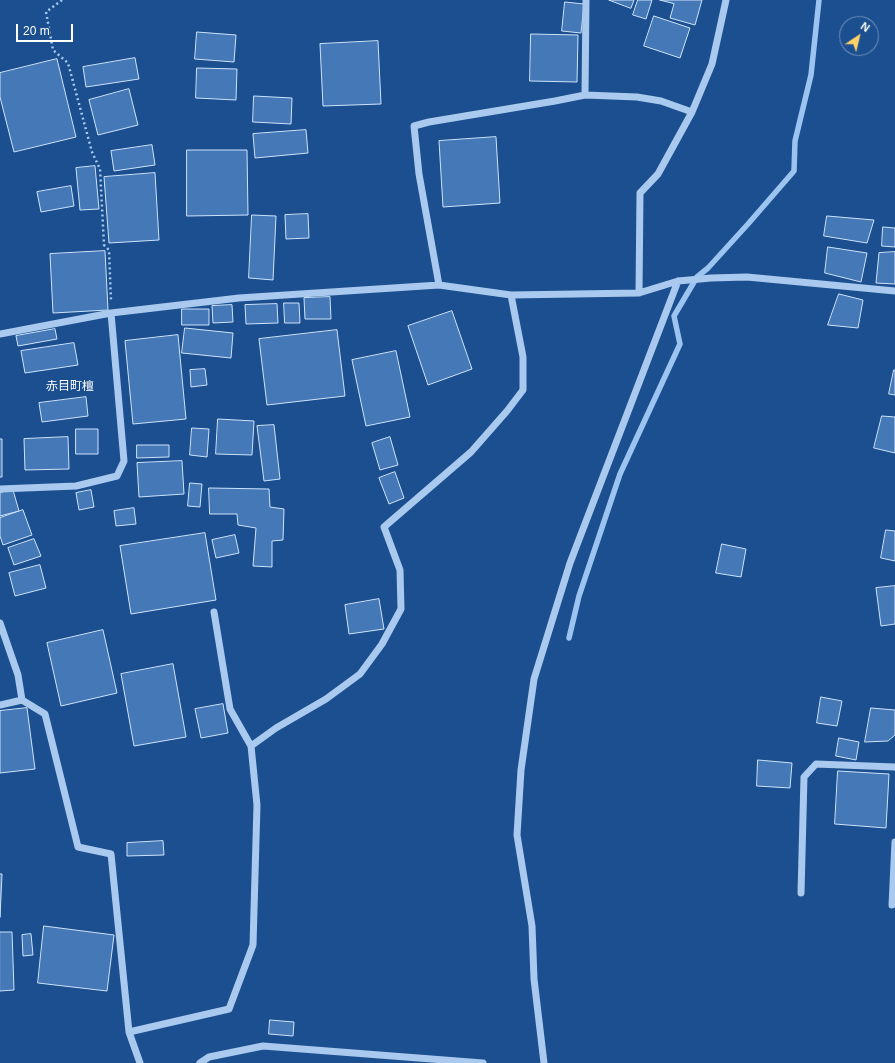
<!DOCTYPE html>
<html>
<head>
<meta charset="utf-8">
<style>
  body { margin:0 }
  #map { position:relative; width:895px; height:1063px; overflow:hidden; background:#1b4f8f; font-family:Helvetica,sans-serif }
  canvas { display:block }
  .north { position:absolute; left:839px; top:16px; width:40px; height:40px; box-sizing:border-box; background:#1b4f8f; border:1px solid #7695bc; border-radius:50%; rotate:35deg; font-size:11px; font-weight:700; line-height:16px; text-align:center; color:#fff }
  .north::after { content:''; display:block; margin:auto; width:14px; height:18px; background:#ffd166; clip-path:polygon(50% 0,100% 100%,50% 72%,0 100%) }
  .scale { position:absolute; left:16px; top:24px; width:57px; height:18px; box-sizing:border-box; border:2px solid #fff; border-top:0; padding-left:5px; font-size:12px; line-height:14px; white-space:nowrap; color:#fff; -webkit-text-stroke:3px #1b4f8f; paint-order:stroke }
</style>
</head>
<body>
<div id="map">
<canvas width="895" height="1063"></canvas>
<div class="north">N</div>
<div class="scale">20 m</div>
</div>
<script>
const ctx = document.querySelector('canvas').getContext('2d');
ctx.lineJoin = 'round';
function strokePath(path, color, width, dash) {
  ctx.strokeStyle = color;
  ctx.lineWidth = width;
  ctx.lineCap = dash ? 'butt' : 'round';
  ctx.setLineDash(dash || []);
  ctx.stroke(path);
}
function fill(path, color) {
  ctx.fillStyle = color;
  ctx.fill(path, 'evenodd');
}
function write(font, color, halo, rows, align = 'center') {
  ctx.font = font + ' Helvetica,"Noto Sans JP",sans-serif';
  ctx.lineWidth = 3;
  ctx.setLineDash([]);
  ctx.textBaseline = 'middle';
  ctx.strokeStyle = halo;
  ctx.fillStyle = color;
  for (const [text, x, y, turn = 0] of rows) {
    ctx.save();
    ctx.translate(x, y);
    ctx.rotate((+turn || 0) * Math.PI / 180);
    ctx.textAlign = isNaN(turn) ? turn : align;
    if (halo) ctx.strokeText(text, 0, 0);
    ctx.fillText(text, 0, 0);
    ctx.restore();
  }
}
const stream = new Path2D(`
  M569 638 579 596 620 474 680 344 674 316 697 277 708 268 748 224 794 171 795 141 811 75 819 0`);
const building = new Path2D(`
  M609 0H634L631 8Z
  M638 0H652L646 19 633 15Z
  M660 0H702L695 25 670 18 674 4Z
  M565 2 584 4 581 33 562 31Z
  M654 16 690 28 680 58 644 46Z
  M197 32 236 35 234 62 195 59Z
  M531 34 578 35 577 82 530 81Z
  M378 41 381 104 323 106 320 44Z
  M135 58 139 79 86 87 83 67Z
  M57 59 76 137 14 152 0 97V73Z
  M197 68 237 69 236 100 196 98Z
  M129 89 138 125 98 135 89 100Z
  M254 96 292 98 291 124 253 122Z
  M306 130 308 153 255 158 253 134Z
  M496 137 500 203 443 207 439 141Z
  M152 145 155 165 114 171 111 151Z
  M187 150H247L248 215 187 216Z
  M95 166 99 209 80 210 76 168Z
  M155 173 159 240 109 243 104 177Z
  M71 186 74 206 41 212 37 192Z
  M308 214 309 238 286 239 285 215Z
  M252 215 276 216 273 280 249 278Z
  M827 216 874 220 867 243 824 236Z
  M883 227 895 228V247L882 246Z
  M828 247 867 253 861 282 825 273Z
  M105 251 108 310 53 313 50 254Z
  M895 252V284L876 283 879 253Z
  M839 294 863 300 858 328 828 325Z
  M330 297 331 319H305L304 298Z
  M284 303H299L300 323H285Z
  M277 304 278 323 246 324 245 305Z
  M232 305 233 322 213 323 212 306Z
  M182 309H209V325H182Z
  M452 311 472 369 428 385 408 326Z
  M185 328 233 333 231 358 182 353Z
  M55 329 57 339 18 346 16 336Z
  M337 330 345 396 267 405 259 339Z
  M178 335 186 419 133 424 125 341Z
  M74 343 78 365 25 373 21 351Z
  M396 351 410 417 366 426 352 360Z
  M205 369 207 385 191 387 190 370Z
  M894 370H895V395L889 394Z
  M86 397 88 416 42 422 39 403Z
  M882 416 895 417V453L874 448Z
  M218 419 254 421 252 455 216 454Z
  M274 425 280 479 264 481 257 426Z
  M192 428 209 429 207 457 190 455Z
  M76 429H98V454H76Z
  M68 437 69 469 25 470 24 439Z
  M390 437 398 465 380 470 372 443Z
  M0 439H2V477H0Z
  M137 445H169V457L137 458Z
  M182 461 184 494 139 497 137 463Z
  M395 472 404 498 389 504 379 478Z
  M190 483 202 484 200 507 188 506Z
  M209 488 269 489 270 507 284 509 283 540 272 541V567L253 566 256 528 238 525 237 514H210Z
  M13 490 19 511 0 516V493Z
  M91 490 94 507 79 510 76 493Z
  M134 508 136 524 116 526 114 511Z
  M23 510 32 535 3 545 0 536V518Z
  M886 530 895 531V561L881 558Z
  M205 533 216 600 131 614 120 546Z
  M235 535 239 553 216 558 212 540Z
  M34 539 41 556 14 565 8 548Z
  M722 544 746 549 741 577 716 573Z
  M40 565 46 588 15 596 9 573Z
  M895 586V624L881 626 876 588Z
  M379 599 384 629 349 634 345 605Z
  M103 630 117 693 61 706 47 643Z
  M173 664 186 737 134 746 121 674Z
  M821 697 842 701 837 726 817 723Z
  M223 704 228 733 201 738 195 709Z
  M27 708 35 769 0 773V711Z
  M871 708 895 710V735L888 741 865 742Z
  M839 738 859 742 856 760 836 756Z
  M758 760 792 763 790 788 757 786Z
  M838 771 889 774 886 828 835 824Z
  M163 841 164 855 127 856V843Z
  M0 874H2L0 917Z
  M44 926 114 935 107 991 38 983Z
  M0 932H12L14 990 0 991Z
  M31 934 33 955 23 956 22 935Z
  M270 1020 294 1022 293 1036 269 1034Z`);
const path = new Path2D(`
  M62 0 46 12 53 50 68 63 92 152 100 169 104 245 109 250 111 301`);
const minor = new Path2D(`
  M585 95 637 97 661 101 692 112
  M439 285 419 174 414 126 429 122 555 101 585 95 586 0
  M639 293 640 193 658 174 692 112 712 64 726 0
  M0 334 111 313 239 298 439 285 511 295 639 293 678 281 711 278 747 277 895 291
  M0 489 76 486 117 476 124 461 111 313
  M214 612 230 709 251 746
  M0 623 18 675 22 700
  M0 705 22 700 45 714 78 847 111 854 129 1032 140 1063
  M801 893 804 777 816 764 895 767
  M892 905 895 842
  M129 1032 229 1009 253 945 257 805 251 746 276 728 326 699 360 674 382 644 401 609 400 570 384 527 471 452 507 411 523 390V357L511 295
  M200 1063 209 1057 263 1046 483 1063
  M544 1063 534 979 532 926 517 835 521 770 534 679 570 563 678 281`);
const quarterNames = [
  ["赤目町檀",70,387]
];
strokePath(stream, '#9cc4f0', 5.5);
fill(building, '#4478b7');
strokePath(building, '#cfe3fa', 1);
strokePath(path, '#a9c9ee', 2.5, [2, 3]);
strokePath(minor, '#a9c9ee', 7);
write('12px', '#fff', '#1b4f8f', quarterNames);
</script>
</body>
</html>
